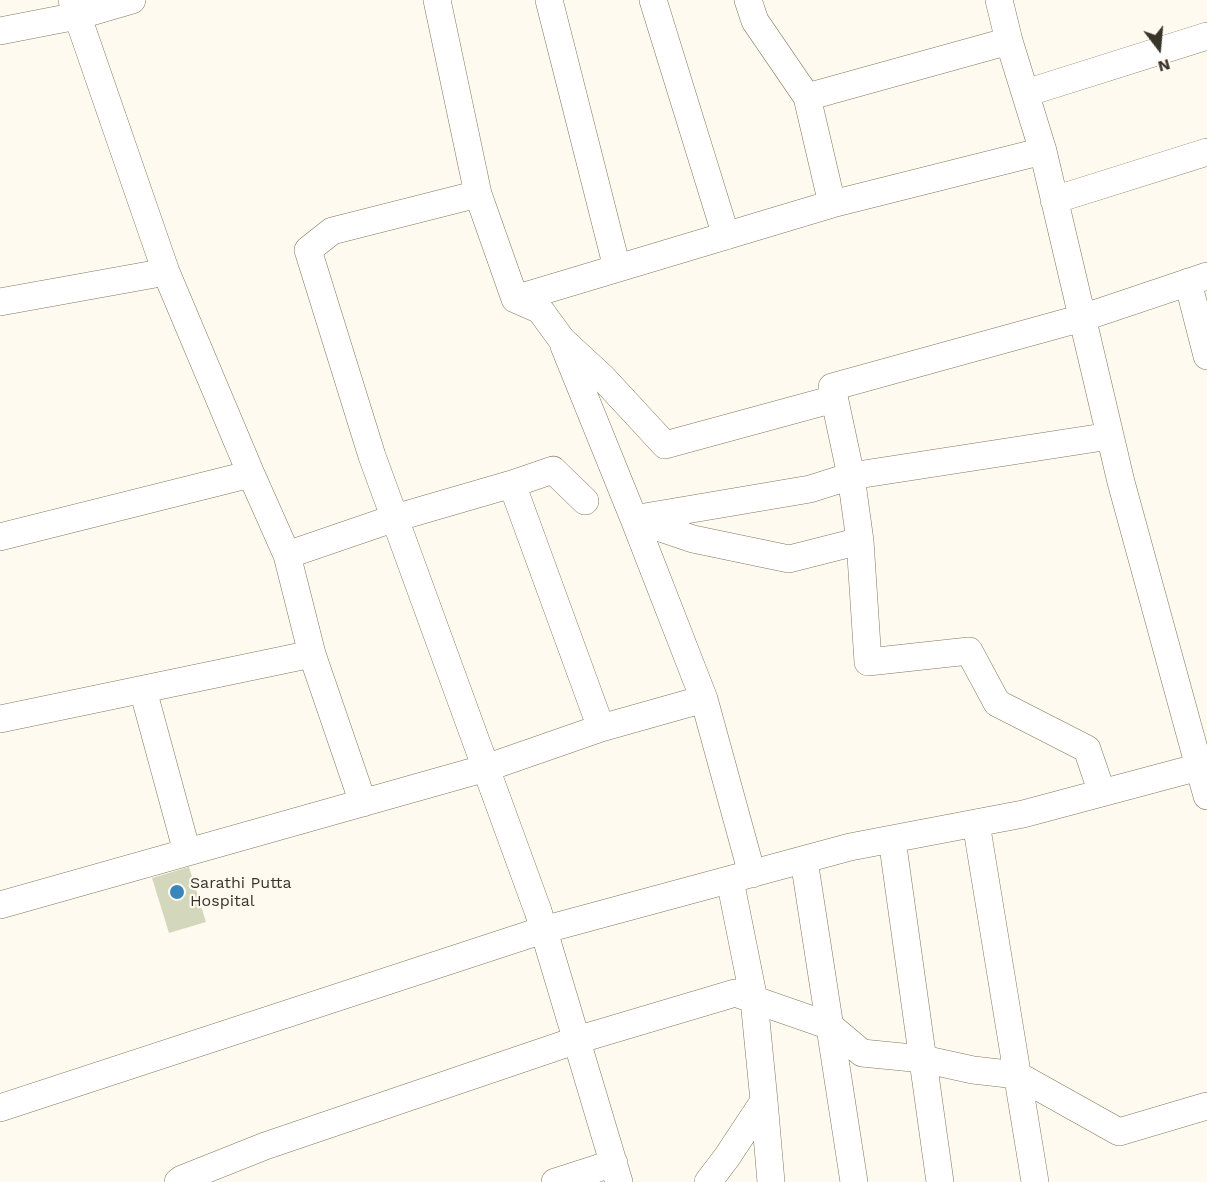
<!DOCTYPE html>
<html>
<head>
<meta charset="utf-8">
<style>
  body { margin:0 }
  #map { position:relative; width:1207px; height:1182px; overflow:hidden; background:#fffaef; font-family:"Work Sans",sans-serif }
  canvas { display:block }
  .north { position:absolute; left:1129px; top:18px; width:60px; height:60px; -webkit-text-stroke:4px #fffaef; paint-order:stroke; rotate:164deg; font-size:16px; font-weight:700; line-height:24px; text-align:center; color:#39342a }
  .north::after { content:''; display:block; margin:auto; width:21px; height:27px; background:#39342a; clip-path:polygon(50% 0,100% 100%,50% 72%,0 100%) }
</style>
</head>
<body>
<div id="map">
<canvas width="1207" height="1182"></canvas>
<div class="north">N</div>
</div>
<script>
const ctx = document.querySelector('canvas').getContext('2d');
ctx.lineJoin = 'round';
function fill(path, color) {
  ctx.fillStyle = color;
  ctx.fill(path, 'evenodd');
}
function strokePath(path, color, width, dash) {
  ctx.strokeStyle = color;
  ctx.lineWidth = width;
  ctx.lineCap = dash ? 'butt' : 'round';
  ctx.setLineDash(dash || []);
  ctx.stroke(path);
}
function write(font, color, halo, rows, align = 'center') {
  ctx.font = font + ' "Work Sans",sans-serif';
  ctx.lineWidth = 4.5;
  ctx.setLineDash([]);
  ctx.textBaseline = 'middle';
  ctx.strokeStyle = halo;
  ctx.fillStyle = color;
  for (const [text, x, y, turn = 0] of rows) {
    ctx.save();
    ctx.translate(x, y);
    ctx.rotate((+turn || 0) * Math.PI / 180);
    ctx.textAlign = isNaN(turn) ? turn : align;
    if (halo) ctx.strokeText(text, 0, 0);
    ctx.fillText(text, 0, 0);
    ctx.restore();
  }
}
const building = new Path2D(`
  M189 867 206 922 169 933 152 878Z`);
const minor = new Path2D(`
  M72 0 166 272 251 474
  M437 0 478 194
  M549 0 617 268
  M653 0 726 236
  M748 0 755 21 807 97 832 204
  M999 0 1009 41 1043 151
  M0 31 77 16 132 0
  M1026 93 1207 36
  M807 97 1009 41
  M1054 200 1207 152
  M1188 282 1207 356
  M515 299 540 310 562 340 603 378 665 445 834 399
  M0 302 166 272
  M564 346 634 519 704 699
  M512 484 553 470 585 501
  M639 518 810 489 851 476 1110 436
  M634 519 693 539 789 559 860 541 851 476 832 387 1082 318 1207 276
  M0 537 251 474 287 555 395 518 512 484 601 728 704 699 752 874
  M860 541 868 662 969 651 997 703 1087 749 1102 793
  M287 555 312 654
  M143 690 187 852
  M0 719 312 654 363 803
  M976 823 1035 1182
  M892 839 940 1182
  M804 860 854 1182
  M0 905 486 768 601 728
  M764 1101 771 1182
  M0 1108 543 930 850 847 1023 814 1199 767 1207 763
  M178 1182 182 1179 265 1146 577 1040 735 993 830 1026 862 1053 923 1059 973 1070 1017 1075 1119 1132 1207 1106
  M555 1182 614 1163
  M619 1182 538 911 372 456 308 250 332 231 478 194 515 299 832 204 1043 151 1121 482 1207 796
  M708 1182 727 1157 764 1101 754 1000 730 880`);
const markers = [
  [177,892,8,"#3987ba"]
];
const poiNames = [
  ["Sarathi Putta",190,883],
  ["Hospital",190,901]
];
fill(building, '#d3d7bc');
strokePath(minor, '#83775f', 28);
strokePath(minor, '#fff', 27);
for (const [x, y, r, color] of markers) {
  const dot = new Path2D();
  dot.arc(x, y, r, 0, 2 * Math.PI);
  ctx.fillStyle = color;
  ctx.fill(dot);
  strokePath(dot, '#fffaef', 2);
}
write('16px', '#39342a', '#fffaef', poiNames, 'left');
</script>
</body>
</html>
